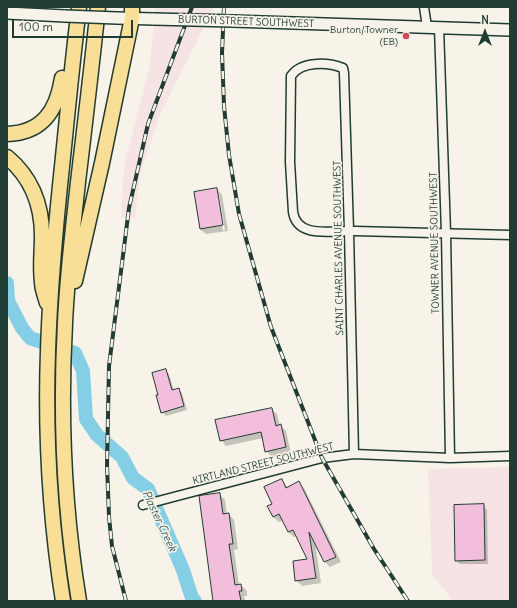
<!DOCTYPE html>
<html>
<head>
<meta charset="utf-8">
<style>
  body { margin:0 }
  #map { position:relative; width:517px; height:608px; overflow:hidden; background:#f7f3e8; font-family:Delius,sans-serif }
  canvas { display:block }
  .frame { position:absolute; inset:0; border:8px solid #1f3d34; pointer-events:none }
  .north { position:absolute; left:465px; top:12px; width:40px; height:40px; -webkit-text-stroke:3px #f7f3e8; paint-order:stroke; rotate:0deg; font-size:11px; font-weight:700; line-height:16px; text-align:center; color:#1f3d34 }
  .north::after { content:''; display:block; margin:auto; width:14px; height:18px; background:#1f3d34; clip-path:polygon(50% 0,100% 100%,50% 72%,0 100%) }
  .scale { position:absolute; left:12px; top:20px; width:121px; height:18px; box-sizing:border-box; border:2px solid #1f3d34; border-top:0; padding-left:5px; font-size:12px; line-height:14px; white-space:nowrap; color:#1f3d34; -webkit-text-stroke:3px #f7f3e8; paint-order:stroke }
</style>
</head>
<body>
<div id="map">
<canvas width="517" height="608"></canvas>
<div class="frame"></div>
<div class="north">N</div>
<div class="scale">100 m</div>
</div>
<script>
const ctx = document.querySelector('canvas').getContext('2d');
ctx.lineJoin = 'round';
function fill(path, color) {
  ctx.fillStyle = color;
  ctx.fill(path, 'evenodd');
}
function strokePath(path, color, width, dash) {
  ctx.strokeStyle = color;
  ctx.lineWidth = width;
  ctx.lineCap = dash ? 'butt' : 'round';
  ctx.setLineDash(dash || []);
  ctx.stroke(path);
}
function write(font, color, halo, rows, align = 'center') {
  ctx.font = font + ' Delius,sans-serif';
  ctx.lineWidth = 3.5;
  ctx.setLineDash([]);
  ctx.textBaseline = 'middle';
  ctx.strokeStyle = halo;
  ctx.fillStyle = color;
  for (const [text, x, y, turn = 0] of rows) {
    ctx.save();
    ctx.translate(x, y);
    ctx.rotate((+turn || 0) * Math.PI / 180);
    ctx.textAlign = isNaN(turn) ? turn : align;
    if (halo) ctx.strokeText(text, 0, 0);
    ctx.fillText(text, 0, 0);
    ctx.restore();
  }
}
const built = new Path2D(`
  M155 7H214L161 112 140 174 135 218 121 217 124 166 150 65Z
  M510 467V601H453L432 574 428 469Z`);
const shadow = new Path2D(`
  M217 189 222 195 228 231 206 234 200 229ZM217 194H219L225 230 223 231Z
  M165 370 169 374 174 390 178 389 182 393 187 410 166 416 162 412 159 395Z
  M271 409 277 414 280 426H281L286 431 291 453 272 457 266 451 263 438 226 446 221 440Z
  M282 480 288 488 299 483 304 488 341 562 330 567 325 562 315 542 321 583 302 586 296 580 309 560 297 536 294 537 288 532 283 520 279 522 273 517 274 504Z
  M219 494 225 500 227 515 229 514 234 520 238 549 234 550 239 585H241L247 591V596H244L245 601H214Z
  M483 505 487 510 488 564H460L456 560Z`);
const river = new Path2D(`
  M7 283 8 301 22 328 30 338 75 353 83 371 86 419 97 435 122 457 133 478 148 489 183 570 192 598 195 601`);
const building = new Path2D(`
  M217 188 223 225 200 229 194 192Z
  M166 369 172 390 179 388 184 406 161 413 156 395H158L152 373Z
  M272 408 276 426 281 424 286 447 265 452 261 432 220 441 215 420Z
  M282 479 286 488 299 481 336 557 324 562 309 532 316 578 295 581 293 561 307 559 293 530 288 532 279 514 273 517 267 506 272 504 264 487Z
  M220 493 223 514 229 513 233 544H229L235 585 241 584 242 591H239L241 601H213L199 496Z
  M484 504 485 560 455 561 454 505Z`);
const minor = new Path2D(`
  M424 7 427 27
  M439 27 446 233 450 458
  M354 454 349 231 344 73 343 68C327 62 301 61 291 76L290 162 293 212C297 238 329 231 349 231H355L510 235
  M143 505 322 458 354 454 450 458 510 456`);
const secondary = new Path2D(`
  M7 13 65 16
  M117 18 154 19
  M232 21 510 30`);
const motorway = new Path2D(`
  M7 134C42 133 57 111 62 78
  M7 157C31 177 42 205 42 236 42 251 40 267 42 282 42 289 45 296 47 303
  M75 281 102 163 132 18V7
  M63 601C50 519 45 434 48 351 50 286 56 222 63 157 68 107 73 57 79 7
  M79 601C64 510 60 415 65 323 67 276 73 229 78 182 85 123 92 65 98 7`);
const rail = new Path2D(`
  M224 7 222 53 224 106 229 155 239 214 271 327 322 458 374 549 408 601
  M126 601 112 546 109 517 107 465 109 366 129 208 148 124 192 7`);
const secondaryBridge = new Path2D(`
  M65 16 117 18
  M154 19 232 21`);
const markers = [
  [406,36,4,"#d1495b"]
];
const streetNames = [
  ["BURTON STREET SOUTHWEST",246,22,2],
  ["TOWNER AVENUE SOUTHWEST",435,243,-91],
  ["SAINT CHARLES AVENUE SOUTHWEST",339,248,-91],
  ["KIRTLAND STREET SOUTHWEST",263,464,-14]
];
const poiNames = [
  ["Burton/Towner",398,30],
  ["(EB)",398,42]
];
const waterNames = [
  ["Plaster Creek",159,521,65]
];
fill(built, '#f6e3e4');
fill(shadow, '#0003');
strokePath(river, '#84cfe5', 14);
fill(building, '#f2bedb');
strokePath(building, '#1f3d34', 1);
strokePath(minor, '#1f3d34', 11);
strokePath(secondary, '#1f3d34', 14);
strokePath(motorway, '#1f3d34', 17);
strokePath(minor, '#f7f3e8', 8);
strokePath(secondary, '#f7f3e8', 11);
strokePath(motorway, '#f9df96', 14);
strokePath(rail, '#1f3d34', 4);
strokePath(rail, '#f7f3e8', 2.5, [8]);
strokePath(secondaryBridge, '#1f3d34', 14, []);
strokePath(secondaryBridge, '#f7f3e8', 11);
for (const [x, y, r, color] of markers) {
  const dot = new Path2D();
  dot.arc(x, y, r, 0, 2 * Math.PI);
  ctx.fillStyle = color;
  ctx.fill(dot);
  strokePath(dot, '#f7f3e8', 1.5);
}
write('10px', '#1f3d34', '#f7f3e8', streetNames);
write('10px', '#1f3d34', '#f7f3e8', poiNames, 'right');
write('italic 11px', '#335a57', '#f7f3e8', waterNames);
</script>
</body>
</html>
